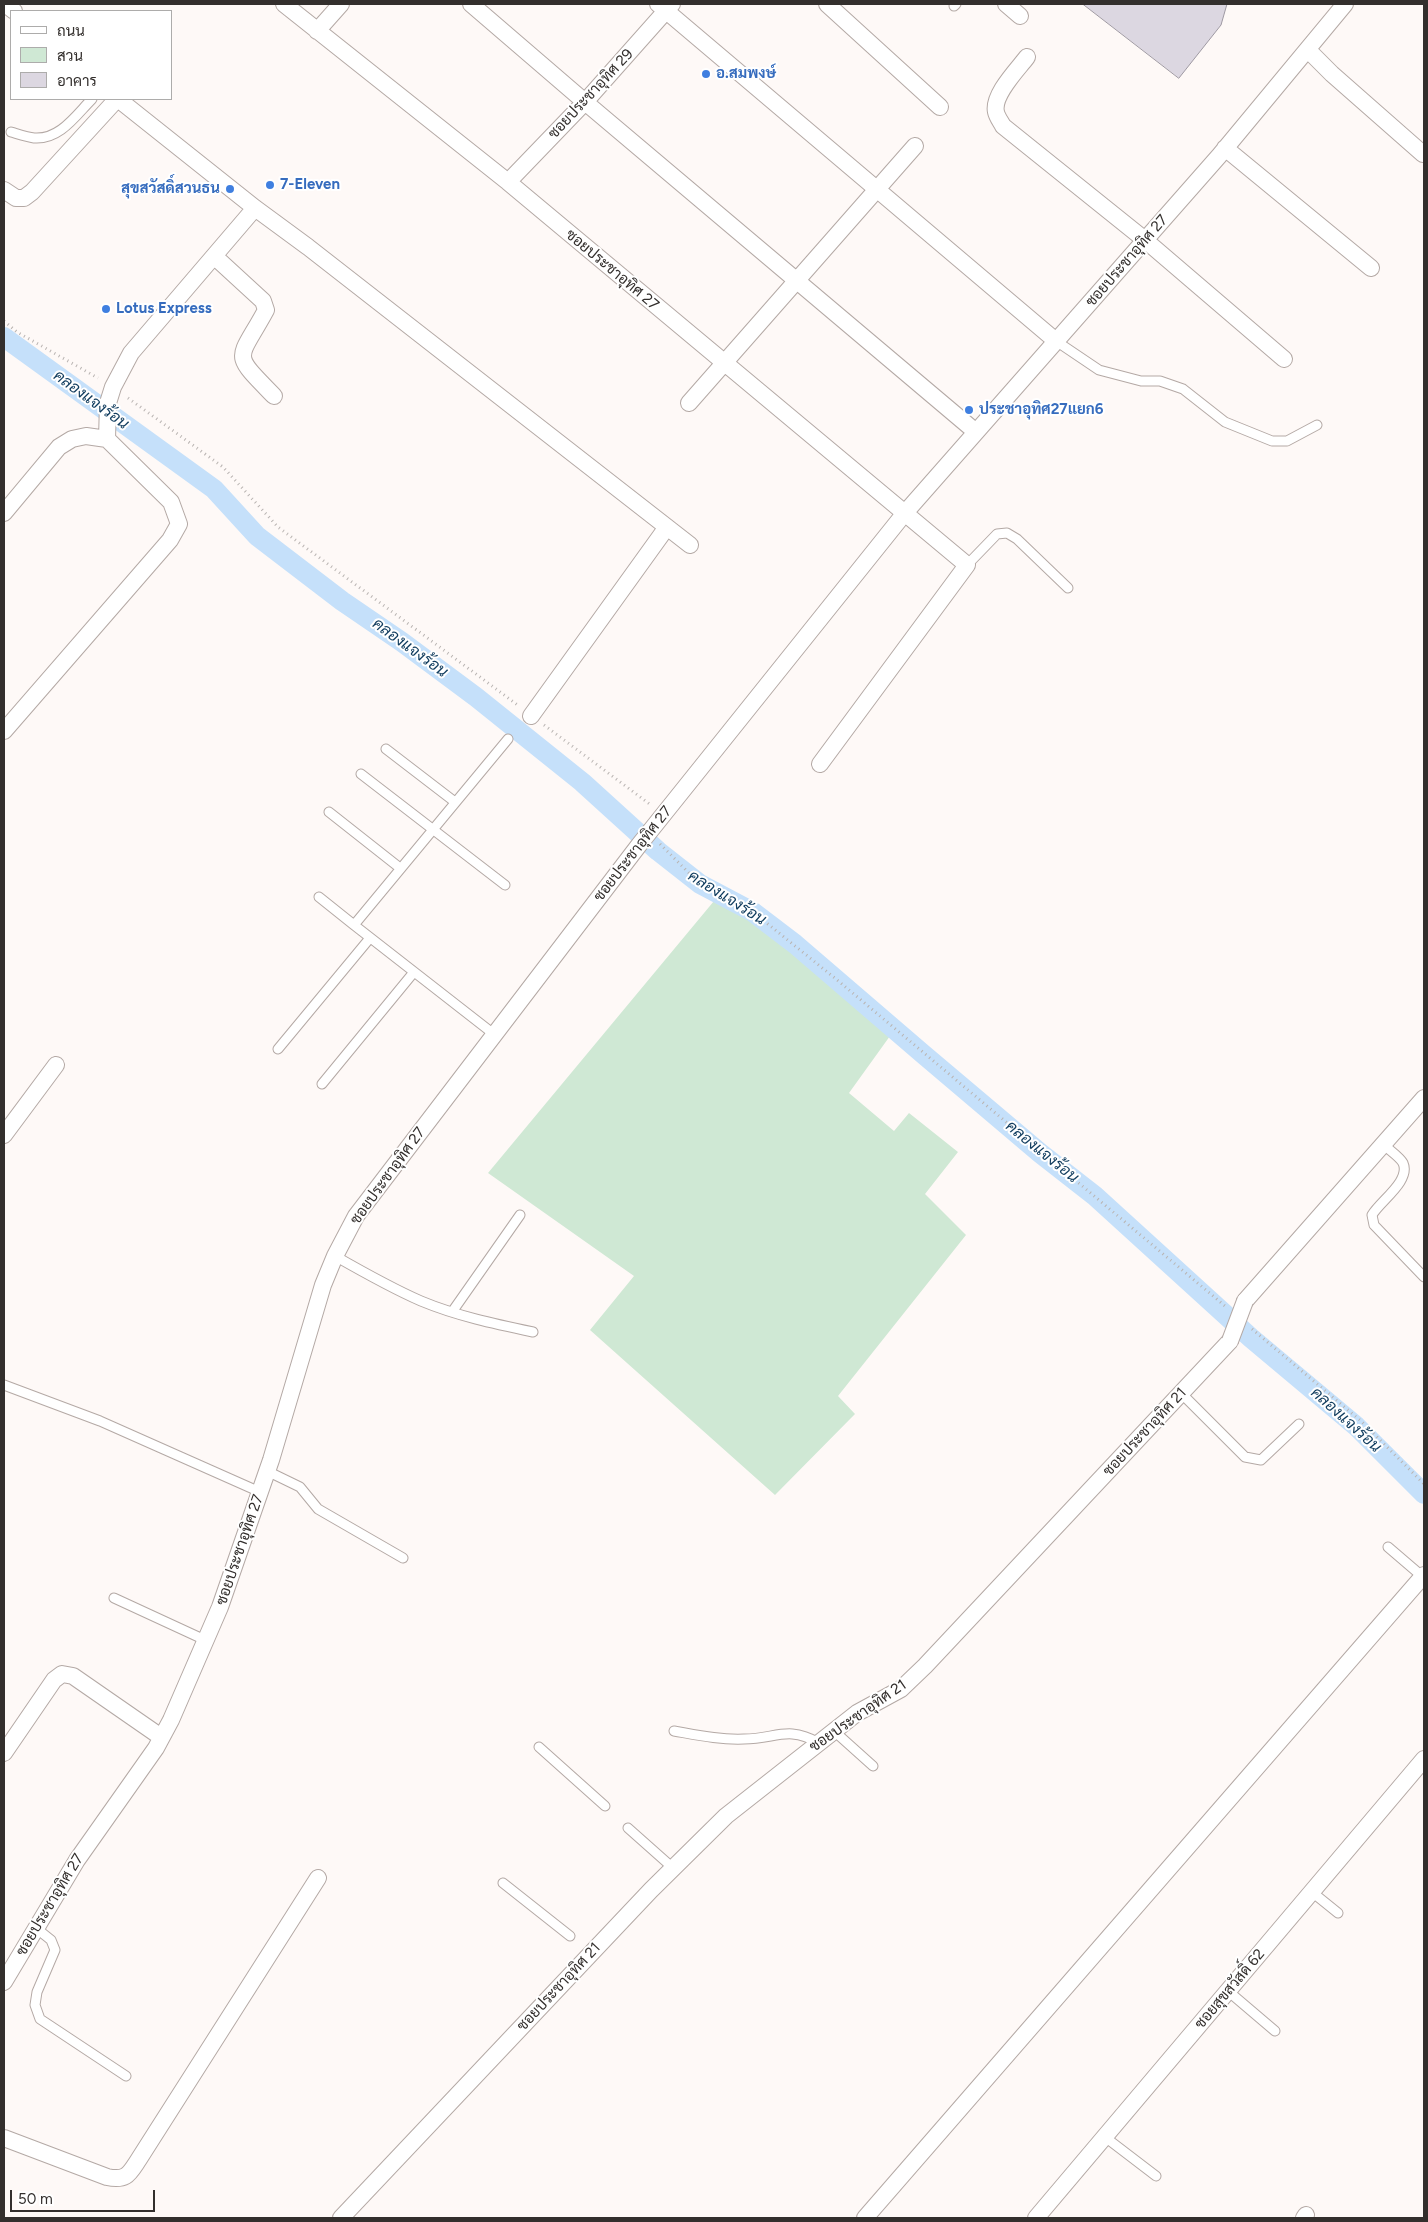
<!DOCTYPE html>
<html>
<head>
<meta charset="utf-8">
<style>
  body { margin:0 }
  #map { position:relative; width:1428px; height:2222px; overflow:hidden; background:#fef9f7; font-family:Figtree,Sarabun,sans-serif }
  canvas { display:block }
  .frame { position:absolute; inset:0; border:5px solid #332f2d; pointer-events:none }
  .legend { position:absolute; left:10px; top:10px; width:162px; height:90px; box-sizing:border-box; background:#fff; border:1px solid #adacab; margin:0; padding:6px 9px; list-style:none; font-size:15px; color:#332f2d }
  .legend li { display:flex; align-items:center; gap:10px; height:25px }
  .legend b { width:25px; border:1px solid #adacab }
  .scale { position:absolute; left:10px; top:2190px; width:145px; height:22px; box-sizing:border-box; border:2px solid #332f2d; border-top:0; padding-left:6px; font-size:15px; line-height:18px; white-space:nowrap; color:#332f2d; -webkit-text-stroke:4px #fff; paint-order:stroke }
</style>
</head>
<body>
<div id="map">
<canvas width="1428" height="2222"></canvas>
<div class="frame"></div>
<ul class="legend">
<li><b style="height:6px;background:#fff"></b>ถนน</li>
<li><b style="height:14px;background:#cfe8d4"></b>สวน</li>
<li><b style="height:14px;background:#dcd7e1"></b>อาคาร</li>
</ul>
<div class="scale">50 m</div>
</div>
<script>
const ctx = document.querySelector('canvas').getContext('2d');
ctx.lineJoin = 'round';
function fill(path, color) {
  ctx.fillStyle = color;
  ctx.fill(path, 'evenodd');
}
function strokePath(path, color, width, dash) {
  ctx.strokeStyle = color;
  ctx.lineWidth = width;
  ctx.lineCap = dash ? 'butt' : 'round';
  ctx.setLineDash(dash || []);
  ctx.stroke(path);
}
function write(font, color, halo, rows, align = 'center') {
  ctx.font = font + ' Figtree,Sarabun,sans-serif';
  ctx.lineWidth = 4;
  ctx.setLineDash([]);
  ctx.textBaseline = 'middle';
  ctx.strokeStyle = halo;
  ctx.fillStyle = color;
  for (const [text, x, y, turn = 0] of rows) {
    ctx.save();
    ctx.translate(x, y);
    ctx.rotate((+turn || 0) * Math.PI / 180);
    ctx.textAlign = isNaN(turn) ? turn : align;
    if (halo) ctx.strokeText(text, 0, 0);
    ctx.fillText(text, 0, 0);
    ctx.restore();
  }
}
const green = new Path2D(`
  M714 901 730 904 773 931 890 1036 849 1093 894 1131 909 1113 958 1152 925 1194 966 1235 838 1396 855 1414 775 1495 590 1330 634 1276 488 1173Z`);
const canal = new Path2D(`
  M4 337 214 489 257 536 342 601 402 642 476 697 582 782 658 851 700 884 753 912 795 944 923 1054 1040 1153 1095 1196 1251 1338 1356 1426 1424 1494`);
const building = new Path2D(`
  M1083 4H1227L1221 25 1179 78Z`);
const path = new Path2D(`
  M4 321 17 332 98 378
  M128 398 223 467 278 527 519 706
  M544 725 651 805
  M660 844 700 884 753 912 836 979 1225 1306
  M1252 1329 1361 1421 1424 1484`);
const lane = new Path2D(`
  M954 6 956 4
  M11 132C18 134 27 137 34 138 60 140 76 115 92 99
  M1056 341 1099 370 1141 381H1160L1183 389 1225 422 1272 441H1287L1317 425
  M967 565 997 534 1007 533 1017 539 1068 588
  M386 749 455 802
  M361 774 505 885
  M329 812 400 868
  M319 897 354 925
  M495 1035 354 925 508 739
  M278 1049 370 938
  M322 1084 414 972
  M1383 1144C1389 1150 1400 1157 1403 1163 1411 1181 1380 1201 1372 1215L1374 1225 1424 1277
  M335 1256C363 1272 391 1288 421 1301 457 1316 495 1324 533 1332
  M452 1312 520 1215
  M4 1385 100 1421 260 1492
  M1181 1393 1245 1457 1261 1460 1299 1424
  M267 1471 300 1487 318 1509 403 1558
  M1388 1547 1423 1577
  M114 1598 205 1640
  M674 1731C697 1735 720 1740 744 1739 776 1739 787 1725 819 1743
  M834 1731 873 1766
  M539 1747 605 1806
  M628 1828 673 1868
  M503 1883 570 1936
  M1312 1892 1338 1913
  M36 1928 51 1940 55 1950 37 1992 35 2005 40 2019 126 2076
  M1228 1991 1275 2031
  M1105 2137 1156 2176`);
const street = new Path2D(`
  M5 4 14 11
  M284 4 508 182 967 565 820 764
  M471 4 585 102 976 432
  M658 4 1056 341
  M827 4 940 107
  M1006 4 1020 16
  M317 31 341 4
  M1308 50 1332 74 1423 154
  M1027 57C1018 69 992 95 996 112 997 117 1001 122 1003 126L1145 240 1284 359
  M118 99 255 208 308 247 690 545
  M1225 148 1371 268
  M508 182 585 102 672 4
  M4 190 16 198H24L32 192 117 99
  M214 256 263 301 266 310C238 362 230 351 274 396
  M689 403 915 146
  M107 439 108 403 113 387 131 353 255 208
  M4 513 59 447 72 439 86 436 107 439 171 502 179 524 170 540 4 731
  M531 716 667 527
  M4 1135 56 1065
  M1245 1301 1424 1098
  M4 1753 54 1680 62 1674 73 1676 161 1737
  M4 1982 77 1860 156 1748 171 1720 220 1607 271 1460 323 1285 335 1256 356 1216 639 845 904 514 1219 156 1345 4
  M4 2138 107 2177C127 2181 129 2174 139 2159L318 1878
  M341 2218 651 1890 726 1816 857 1713 901 1689 925 1666 1230 1341
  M865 2218 1424 1575
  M1036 2218 1424 1759
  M1304 2218 1306 2215`);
const streetBridge = new Path2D(`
  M1230 1341 1245 1301`);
const markers = [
  [706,74,5,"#3f7fe0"],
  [270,185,5,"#3f7fe0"],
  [230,189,5,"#3f7fe0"],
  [106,309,5,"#3f7fe0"],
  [969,410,5,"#3f7fe0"]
];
const shopNames = [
  ["อ.สมพงษ์",716,74],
  ["7-Eleven",280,185],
  ["สุขสวัสดิ์สวนธน",220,189,"right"],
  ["Lotus Express",116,309],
  ["ประชาอุทิศ27แยก6",979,410]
];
const streetNames = [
  ["ซอยประชาอุทิศ 29",591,94,-47],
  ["ซอยประชาอุทิศ 27",1127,261,-49],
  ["ซอยประชาอุทิศ 27",612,270,40],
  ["ซอยประชาอุทิศ 27",633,854,-52],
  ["ซอยประชาอุทิศ 27",388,1176,-54],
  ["ซอยประชาอุทิศ 21",1145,1432,-47],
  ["ซอยประชาอุทิศ 27",240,1550,-71],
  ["ซอยประชาอุทิศ 21",858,1716,-35],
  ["ซอยประชาอุทิศ 27",50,1905,-59],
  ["ซอยประชาอุทิศ 21",559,1987,-47],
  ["ซอยสุขสวัสดิ์ 62",1230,1989,-50]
];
const waterNames = [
  ["คลองแจงร้อน",91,400,36],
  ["คลองแจงร้อน",410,648,36],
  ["คลองแจงร้อน",727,898,32],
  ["คลองแจงร้อน",1042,1152,39],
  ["คลองแจงร้อน",1346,1420,42]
];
fill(green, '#cfe8d4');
strokePath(canal, '#c5e0fa', 20);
fill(building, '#dcd7e1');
strokePath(building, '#9e99a2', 1);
strokePath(lane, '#b4a9a5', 11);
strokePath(street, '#b4a9a5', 18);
strokePath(path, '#b9b4b2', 3, [1, 4]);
strokePath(lane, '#fff', 9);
strokePath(street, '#fff', 16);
strokePath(streetBridge, '#b4a9a5', 18, []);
strokePath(streetBridge, '#fff', 16);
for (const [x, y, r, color] of markers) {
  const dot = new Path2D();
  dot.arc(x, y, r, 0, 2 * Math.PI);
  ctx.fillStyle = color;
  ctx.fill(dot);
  strokePath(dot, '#fff', 2);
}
write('bold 15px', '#366cbe', '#fff', shopNames, 'left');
write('15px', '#332f2d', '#fff', streetNames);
write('italic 16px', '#103c5e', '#fff', waterNames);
</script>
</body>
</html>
